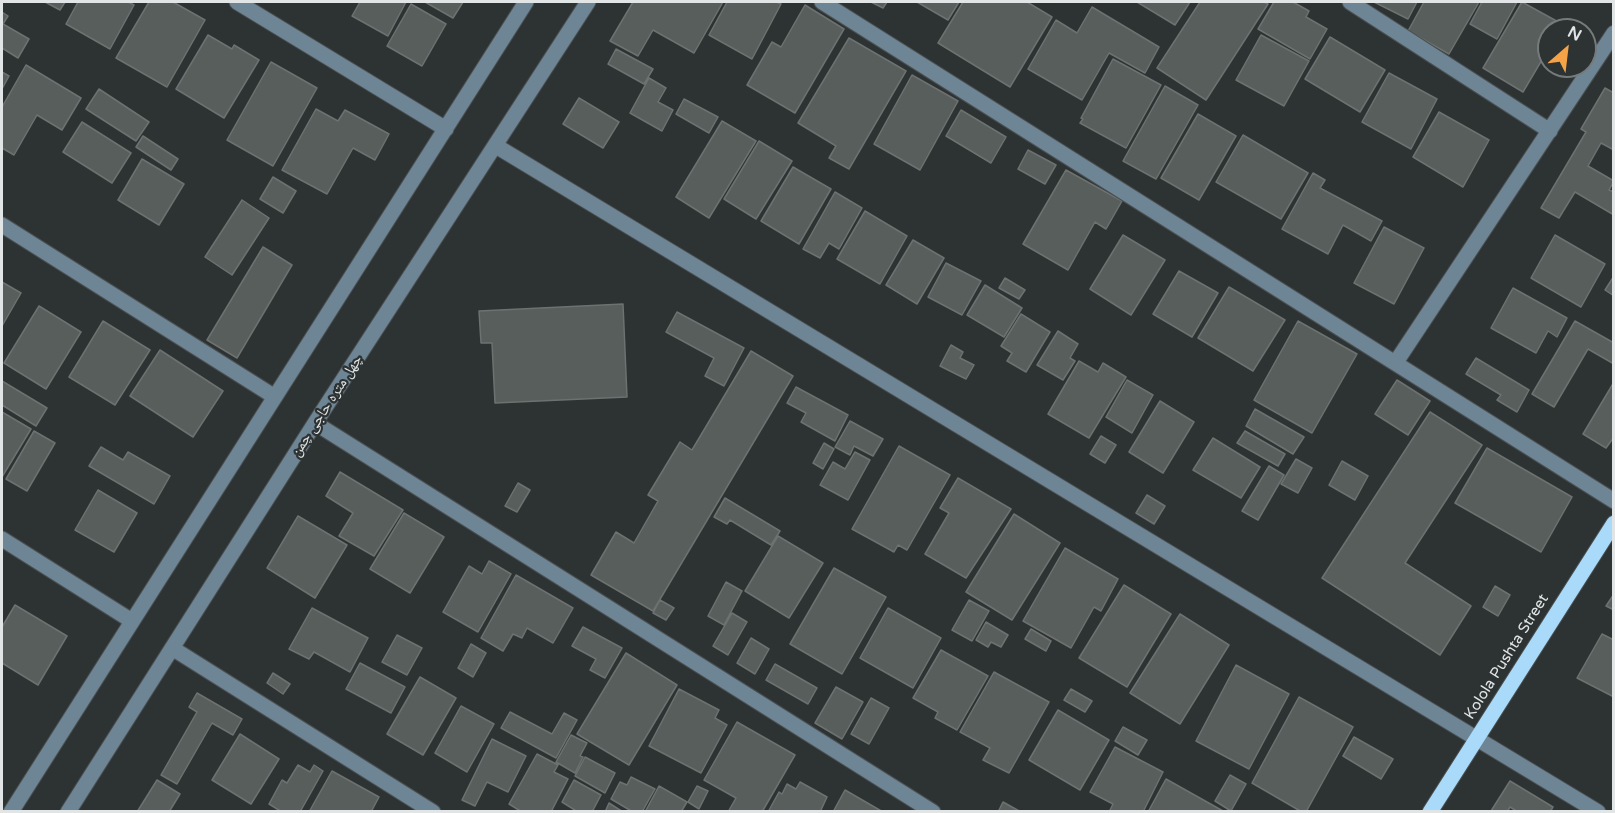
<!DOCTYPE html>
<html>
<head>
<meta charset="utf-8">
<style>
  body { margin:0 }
  #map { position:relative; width:1615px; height:813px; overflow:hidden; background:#2d3233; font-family:"Varela Round",sans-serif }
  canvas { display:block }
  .frame { position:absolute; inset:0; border:3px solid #e2e5e6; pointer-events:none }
  .north { position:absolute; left:1537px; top:18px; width:60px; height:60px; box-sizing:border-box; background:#2d3233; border:2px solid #757a7b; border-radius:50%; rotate:28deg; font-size:16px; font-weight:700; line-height:24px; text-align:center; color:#e2e5e6 }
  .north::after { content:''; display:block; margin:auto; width:21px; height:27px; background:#f6a247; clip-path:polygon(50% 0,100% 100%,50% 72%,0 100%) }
</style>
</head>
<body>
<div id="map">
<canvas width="1615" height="813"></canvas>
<div class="frame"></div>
<div class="north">N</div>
</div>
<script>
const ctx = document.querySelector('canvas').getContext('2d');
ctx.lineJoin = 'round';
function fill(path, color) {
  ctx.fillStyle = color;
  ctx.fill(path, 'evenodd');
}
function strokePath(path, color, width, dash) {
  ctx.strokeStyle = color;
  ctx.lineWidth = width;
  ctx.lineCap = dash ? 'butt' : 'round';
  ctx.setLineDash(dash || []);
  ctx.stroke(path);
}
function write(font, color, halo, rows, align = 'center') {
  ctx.font = font + ' "Varela Round","Noto Naskh Arabic",sans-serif';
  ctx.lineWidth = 4.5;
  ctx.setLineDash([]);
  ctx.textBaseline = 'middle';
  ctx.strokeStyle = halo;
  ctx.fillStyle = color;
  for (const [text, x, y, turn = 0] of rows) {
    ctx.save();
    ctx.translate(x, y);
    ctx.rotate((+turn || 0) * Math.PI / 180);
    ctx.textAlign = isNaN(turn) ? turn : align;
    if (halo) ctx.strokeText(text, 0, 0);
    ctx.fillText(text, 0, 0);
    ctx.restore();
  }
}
const building = new Path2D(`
  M45 2H65L60 10Z
  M78 2H128L134 5 110 49 66 24Z
  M149 2H173L205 20 167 87 116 58Z
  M360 2H406L388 36 352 16Z
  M425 2H463L453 18Z
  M633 2H723L694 53 653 30 638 56 610 41Z
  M727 2H776L781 4 752 59 709 35Z
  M871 2H887L883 8Z
  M917 2H959L948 20Z
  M963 2H1027L1052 17 1010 87 938 43Z
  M1137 2H1190L1175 25Z
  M1200 2H1264L1268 4 1206 100 1157 68Z
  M1274 2H1293L1309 11 1306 17 1327 29 1310 59 1258 29Z
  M1374 2H1417L1408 19Z
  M1424 2H1479L1449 54 1408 31Z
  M1482 2H1517L1497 39 1470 24Z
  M1522 2 1562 24 1559 30H1549V48L1523 92 1483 68Z
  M411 4 446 24 422 66 387 46Z
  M805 5 844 29 795 113 747 85 772 42 781 47Z
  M1092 7 1159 47 1145 73 1109 53 1082 100 1028 69 1056 20 1077 33Z
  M2 12 8 16 3 24 29 39 18 58 2 48Z
  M208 35 232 49 234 45 259 60 224 118 176 89Z
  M1261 35 1309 61 1284 106 1236 80Z
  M1330 37 1385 70 1360 112 1305 79Z
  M849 38 906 71 849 169 829 158 836 146 798 123Z
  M616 49 653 69 644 84 608 64Z
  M1113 59 1161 85 1126 148 1080 123 1083 119 1081 118Z
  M271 62 317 88 273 166 227 140Z
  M26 65 81 98 62 130 37 115 14 155 2 148V107Z
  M2 72 9 76 2 89Z
  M1389 73 1437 99 1411 149 1362 122Z
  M912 75 958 101 920 170 874 144Z
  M649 78 666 88 658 102 673 110 662 131 630 113Z
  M1165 86 1198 105 1156 179 1123 161Z
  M1605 88 1614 93V150L1601 143 1588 166 1614 181 1609 190 1614 192V215L1575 192 1559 218 1541 208 1586 132 1581 129Z
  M99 89 149 122 136 141 86 109Z
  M579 98 619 122 603 148 563 124Z
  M684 99 718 117 709 133 676 114Z
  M316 109 338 121 345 110 389 134 375 160 353 148 327 194 282 170Z
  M961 110 1006 137 991 163 946 136Z
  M1439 112 1489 140 1463 187 1413 157Z
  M1198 114 1236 136 1199 200 1161 178Z
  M722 121 756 141 709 218 676 197Z
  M82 122 131 153 112 183 63 152Z
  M1243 135 1308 173 1281 219 1216 182Z
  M143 136 178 159 171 170 136 147Z
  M759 141 792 161 756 219 724 199Z
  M1028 150 1056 165 1045 184 1018 169Z
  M142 159 184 184 159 225 118 200Z
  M793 167 831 189 799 244 761 221Z
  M1066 170 1122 201 1106 229 1095 222 1068 270 1023 244Z
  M1313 173 1325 180 1320 188 1382 221 1371 241 1343 225 1328 254 1282 229Z
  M273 177 296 191 283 213 260 199Z
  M835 192 862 208 839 249 829 243 820 258 803 249Z
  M242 200 269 218 232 275 205 257Z
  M865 211 907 236 880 284 837 259Z
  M1384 227 1424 248 1394 304 1354 283Z
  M1123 235 1165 260 1131 315 1090 289Z
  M1555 235 1605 264 1581 307 1531 278Z
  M913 240 944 258 917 304 886 285Z
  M263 247 292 265 237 358 207 340Z
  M946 263 981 281 962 315 928 297Z
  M1179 271 1218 293 1192 337 1153 314Z
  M1614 276V296L1605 290Z
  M1005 278 1025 290 1019 299 999 288Z
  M2 282 21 293 2 326Z
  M985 285 1022 308 1004 337 967 315Z
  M1229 287 1285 320 1253 371 1198 338Z
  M1513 288 1567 318 1557 337 1548 331 1536 353 1491 328Z
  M623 304 627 397 495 403 492 343H481L479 311Z
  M39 306 81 332 46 389 4 363Z
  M677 312 744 348 724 386 705 376 714 358 666 332Z
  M1021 314 1050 332 1026 372 1007 361 1012 353 1001 346Z
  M103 321 150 350 115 405 69 377Z
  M1298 321 1357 354 1312 433 1254 400Z
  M1575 321 1614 343V364L1588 349 1554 407 1532 394Z
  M1058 331 1078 344 1070 358 1075 361 1063 380 1037 365Z
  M951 345 963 352 960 358 974 365 966 379 940 366Z
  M160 350 223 391 193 437 130 396Z
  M751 351 793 376 653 611 591 575 616 532 634 543 658 501 648 495 680 442 692 450Z
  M1476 358 1529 390 1517 412 1497 400 1501 395 1466 374Z
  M1079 361 1098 372 1103 363 1126 377 1089 438 1048 414Z
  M1127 380 1153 395 1132 433 1106 417Z
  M1397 380 1430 401 1408 435 1375 414Z
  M2 381 47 408 36 426 2 405Z
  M1614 382V437L1606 448 1583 434Z
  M796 387 848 415 835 441 801 422 806 413 787 403Z
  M1160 401 1194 422 1163 473 1129 452Z
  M1255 409 1304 437 1293 454 1246 426Z
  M2 412 31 429 2 477Z
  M1430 412 1482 445 1405 563 1471 606 1440 655 1322 578Z
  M850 421 883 439 873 456 854 446 850 455 835 447Z
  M34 431 55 443 27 491 6 479Z
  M1245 431 1285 454 1278 466 1237 443Z
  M1101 436 1116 445 1105 463 1090 454Z
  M1213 438 1260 467 1241 498 1193 470Z
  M824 443 834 449 823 469 813 463Z
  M899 446 950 475 907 550 898 545 894 552 852 529Z
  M101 447 123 460 128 452 170 476 154 504 89 466Z
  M1487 448 1572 497 1541 552 1455 503Z
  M855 452 870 460 848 500 820 485 833 462 845 469Z
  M1296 459 1312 468 1298 493 1281 484Z
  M1342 461 1368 476 1355 500 1329 485Z
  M1269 466 1284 475 1258 520 1242 511Z
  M340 472 403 510 374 556 339 536 353 513 326 496Z
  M958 478 1011 509 966 578 925 554 949 513 940 508Z
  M518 483 530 490 517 512 505 506Z
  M98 490 137 513 114 552 75 530Z
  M1147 495 1165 506 1154 524 1136 513Z
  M725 498 780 531 771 545 730 520 727 524 714 517Z
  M404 513 444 537 410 593 370 569Z
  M1014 514 1060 543 1012 620 966 592Z
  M298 516 347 545 315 598 267 568Z
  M778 536 823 563 789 618 745 591Z
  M1065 548 1118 579 1101 611 1094 607 1071 648 1023 621Z
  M489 561 511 574 478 632 443 612 469 566 482 574Z
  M834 568 886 597 842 674 790 644Z
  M516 575 573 608 553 643 527 628 522 638 513 634 503 651 481 638Z
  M726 582 742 591 724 625 708 616Z
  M1124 585 1171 614 1127 687 1079 658Z
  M1495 586 1510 595 1498 616 1483 607Z
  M1614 594V610L1606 606Z
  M660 600 674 608 666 620 653 613Z
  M969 600 989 611 972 641 952 630Z
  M15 605 67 636 38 685 2 663V627Z
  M312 608 368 638 350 672 314 652 309 659 289 649Z
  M888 608 941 638 913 688 860 658Z
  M732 613 747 622 728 655 713 646Z
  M1180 614 1229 645 1180 724 1130 693Z
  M986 622 1008 635 1001 647 991 642 988 647 976 640Z
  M583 627 622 648 605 678 590 670 596 659 572 646Z
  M1031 629 1051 641 1046 651 1025 639Z
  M1602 634 1614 640V697L1577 678Z
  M397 635 422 648 407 675 382 662Z
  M751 638 769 649 755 674 737 663Z
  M471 644 486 653 473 677 458 668Z
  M941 650 988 676 957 730 935 718 938 712 913 698Z
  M626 653 677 685 629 765 577 734Z
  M360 663 405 687 391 713 346 689Z
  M775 664 817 688 808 704 766 680Z
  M1236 665 1289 694 1249 769 1196 741Z
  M994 672 1049 702 1009 773 983 760 990 748 960 732Z
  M273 673 290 684 283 694 267 683Z
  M420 677 456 698 423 755 387 734Z
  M836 687 863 702 842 739 815 723Z
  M679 689 719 710 715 718 727 725 701 773 649 746Z
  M1071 689 1092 701 1085 712 1064 700Z
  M197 693 242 719 233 735 212 723 177 784 161 775 197 712 189 707Z
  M1299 697 1353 727 1306 812H1302L1252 783Z
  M871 698 889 708 869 744 851 734Z
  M461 706 494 724 467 772 435 753Z
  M1058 710 1109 740 1080 790 1029 760Z
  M510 712 552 734 564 713 577 720 556 758 501 728Z
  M737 722 795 755 762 812H728L736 798 704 780Z
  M1123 727 1147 740 1138 755 1115 741Z
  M240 734 279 759 251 804 212 780Z
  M571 735 587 743 580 756 583 757 575 773 556 762Z
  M1354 737 1393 759 1381 779 1343 756Z
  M492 739 526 756 508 792 487 782 475 806 462 800Z
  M1115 747 1163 772 1143 812H1113L1110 810 1113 804 1090 792Z
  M537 754 558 765 554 772 568 779 551 812H522L509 804Z
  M585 757 615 773 605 793 575 776Z
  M298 765 310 772 314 765 323 771 300 812H282L269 804 282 780 287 783Z
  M332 771 379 797 371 812H309Z
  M1230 775 1246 784 1231 811 1215 801Z
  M631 777 655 789 642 812H633L611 799 620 782 627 785Z
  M1166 779 1223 811V812H1148Z
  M157 780 180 794 169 812H137Z
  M574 780 601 795 592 812H578L562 802Z
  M1510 781 1553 807 1550 812H1518L1510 807 1507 812 1491 811Z
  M800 782 827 797 821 810 822 812H768L779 792 782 794 787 784 796 789Z
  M659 786 687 802 681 812H645Z
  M697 786 708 791 699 809 688 802Z
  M845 790 883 812H833Z
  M1003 802 1021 812H998Z
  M609 803 623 812H605Z`);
const minor = new Path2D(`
  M237 2 446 129
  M822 2 1614 501
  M1350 2 1550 131
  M496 146 1598 812
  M2 225 275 397
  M1396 362 1614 33
  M315 423 933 812
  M2 539 132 621
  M172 648 433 812
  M11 812 526 2
  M68 812 315 423 588 2`);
const major = new Path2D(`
  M1430 812 1614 523`);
const streetNames = [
  ["چهل متره حاجی چمن",327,406,-57],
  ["Kolola Pushta Street",1507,657,-58]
];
fill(building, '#585e5c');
strokePath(building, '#6d7271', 1.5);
strokePath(minor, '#4a4f50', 17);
strokePath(major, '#4a4f50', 17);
strokePath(minor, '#6e8595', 15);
strokePath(major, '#a9daf9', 15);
write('15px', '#e2e5e6', '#2d3233', streetNames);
</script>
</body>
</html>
